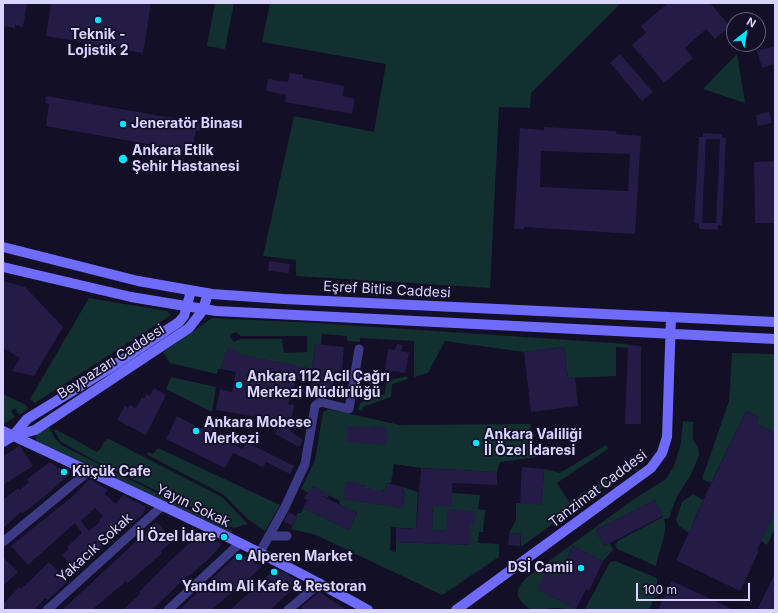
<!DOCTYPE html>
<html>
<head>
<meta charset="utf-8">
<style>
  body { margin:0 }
  #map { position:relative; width:778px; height:613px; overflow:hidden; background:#130f26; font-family:Inter,sans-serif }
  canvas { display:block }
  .frame { position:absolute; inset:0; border:4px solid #d9d4ff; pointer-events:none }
  .north { position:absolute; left:726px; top:12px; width:40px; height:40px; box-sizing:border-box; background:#130f26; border:1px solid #625e7d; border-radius:50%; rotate:30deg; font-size:11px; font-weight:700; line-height:16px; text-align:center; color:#d9d4ff }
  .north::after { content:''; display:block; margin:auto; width:14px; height:18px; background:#00e5ff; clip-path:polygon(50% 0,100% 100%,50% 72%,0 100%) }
  .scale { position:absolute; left:636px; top:583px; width:114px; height:18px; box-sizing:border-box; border:2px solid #d9d4ff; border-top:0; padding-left:5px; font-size:12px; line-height:14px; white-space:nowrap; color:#d9d4ff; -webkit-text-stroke:3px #130f26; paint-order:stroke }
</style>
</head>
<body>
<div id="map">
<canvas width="778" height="613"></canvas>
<div class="frame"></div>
<div class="north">N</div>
<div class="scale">100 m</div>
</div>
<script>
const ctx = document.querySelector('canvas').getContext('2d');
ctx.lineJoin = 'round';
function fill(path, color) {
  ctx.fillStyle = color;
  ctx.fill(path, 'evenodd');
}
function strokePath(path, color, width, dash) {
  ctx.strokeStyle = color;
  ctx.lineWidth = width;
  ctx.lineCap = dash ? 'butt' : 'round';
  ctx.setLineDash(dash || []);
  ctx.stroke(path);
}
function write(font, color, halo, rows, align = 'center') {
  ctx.font = font + ' Inter,sans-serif';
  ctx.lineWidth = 3.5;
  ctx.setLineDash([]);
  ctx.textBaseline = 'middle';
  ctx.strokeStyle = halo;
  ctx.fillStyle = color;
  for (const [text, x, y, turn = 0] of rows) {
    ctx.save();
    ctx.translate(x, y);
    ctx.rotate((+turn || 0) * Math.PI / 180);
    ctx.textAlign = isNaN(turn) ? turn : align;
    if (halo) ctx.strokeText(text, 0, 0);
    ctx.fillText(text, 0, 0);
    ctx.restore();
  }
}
const green = new Path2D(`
  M215 3H234L225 49 207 46Z
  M270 3H621L531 93 530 108 499 107 490 288 296 276V260L263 256 294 116 374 132 386 64 262 42Z
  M737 54 745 103 703 89Z
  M89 298 167 311 171 315 35 403 30 399Z
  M212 318 316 323 628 344V348L616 347V376L568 378 564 347 524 352 445 341 428 373 414 377V341L360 338V342L347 341V336L322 334 321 345 315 344 312 369 226 352 221 369H218L217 374 170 363 163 352ZM236 332 241 336H307V352L284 353 282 339H240L234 342 230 337 232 334Z
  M732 353 775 354V433L756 423 759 417 746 411 711 483 702 479 729 401Z
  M407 376 408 379 392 384 391 397 363 407 362 411 358 410 360 403 367 400 370 379 375 380 374 398 385 394 386 381Z
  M171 377 216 387 212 412 166 389Z
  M3 394 26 405 28 409 19 415 15 408 11 411 15 417 3 424Z
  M328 409 400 425 530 424 537 457 500 462 497 472 421 468 394 464 391 483H387L386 491 382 490V492L366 488V486L359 485V483L344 499 403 508 405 492 402 491 403 487 418 492 416 529 391 527 390 551 396 552V542L470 545V532L432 530 433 506 452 493 480 495 478 509 485 510 483 532H479L478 543 499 544V557L442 595 316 535 291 529 297 517 296 516 298 513H301L303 508 349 530 357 513 339 504 340 501 329 495 327 498 323 496 324 492 313 487 309 493 301 489 315 460 323 412Z
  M683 421 693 422V440L698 447 699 455 691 475 677 496 669 518 664 519C669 530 658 553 656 566L617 549 615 545 619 540 663 517 655 500 596 530 604 546 610 543 613 550 603 561 573 546 557 577 537 589 578 610 557 608 531 610C515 598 513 592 527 577L634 499 666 479 674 466 681 443Z
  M49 427 54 437 61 445 234 532 231 533 36 441V434Z
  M55 429 97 452C103 449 102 440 109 439L222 497 248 524 234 528 95 461 60 441 54 430Z
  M606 445 608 449 557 483 569 502 636 459 638 462 521 547V534L509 533 516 520V503L542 504 544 469 560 473Z
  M158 448 280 505 265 531 249 520 224 495 146 454 150 452 153 454Z
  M693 494 703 500 689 533 679 526 676 520 682 502Z
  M775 512V528L767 545 761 541Z
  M615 561 657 578V591L649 610H586L585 609 610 562Z`);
const building = new Path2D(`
  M3 3H27L23 27 15 25V28L3 26Z
  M51 3H151L143 53 46 36Z
  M668 3H710L730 26 715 39 706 29 685 48 693 58 664 83 632 45 646 33 641 26Z
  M775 46V64L762 68 757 51Z
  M620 54 653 92 642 101 610 63Z
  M290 73 303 75V78L344 86 343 96 355 99 352 114 285 102 286 95 266 91 268 79 288 82Z
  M46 96 201 123 200 131 196 130 192 152 46 126 49 104 45 103Z
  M769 112 772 123 758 126 756 115Z
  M544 127 616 131V134L641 136 635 234 524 227V229H514L520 128 544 130ZM541 151 630 154 628 191 540 187Z
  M703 133 722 134V138H726L722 225H718V230L699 229V224L694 223 699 137H703ZM706 139H720L716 223H702Z
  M775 161V223H755L754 162Z
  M269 261 290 264 289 273 268 271Z
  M3 281 25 287 63 327 34 376 12 371 20 358 3 348Z
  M315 344 344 347 341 381 334 380 333 398 310 396 311 381 297 379 288 404 294 405 290 431 303 440 299 447 275 434 282 421 216 410 220 389 232 392 236 372 221 369 227 348 239 351 238 354 312 369Z
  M397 344 403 345 401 351 409 353 405 373 385 370 388 349 395 350Z
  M628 345 641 346V424H625Z
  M564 347 568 378 575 377 578 406 531 412 524 352Z
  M154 388 166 395 146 435 117 420 125 406 128 408 130 405 136 408 142 397 144 399 146 394 150 396Z
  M746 411 759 417 756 423 775 433V512L757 550 759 551 740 591 676 560 699 511H698Z
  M177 416 202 429 208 419 219 424 213 435 243 449 246 442 294 466 290 474 266 462 263 467 233 453 225 468 166 439Z
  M348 426 372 428V426L387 428 386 445 347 442Z
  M20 446 33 466 3 485V456Z
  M50 462 61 470 64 468 70 474 45 496 23 513 21 512 3 528V500L18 488 20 490 29 482 27 479Z
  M522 467 544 469 542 505 520 503Z
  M421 468 497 472V485L452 483V507L433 506 432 530 446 531 448 509 475 511 474 525H470V545L396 542V528L416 529Z
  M90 479 108 490 105 494 116 504 123 495 146 507 143 514 95 552 94 550 74 570 62 555 69 549 67 547 82 533 75 523 28 565 11 546 73 496ZM95 508 103 516 99 520 100 522 89 531 81 521Z
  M346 481 359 483V485L366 486V488L382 491H386L387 483 403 487 402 491 405 492 403 508 343 499Z
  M313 487 332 496H322L357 513 349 530 303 508 307 500 304 498Z
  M655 500 663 516 604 546 596 530Z
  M289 512 297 517 292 526 284 521Z
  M157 522 173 541 161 551 162 553 128 583 126 581 92 610H62Z
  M198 532 222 544 211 557 189 576 188 575 152 610H123L140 594 139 592 170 561 195 538Z
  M509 533 521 534 520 546 508 545Z
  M573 546 603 561 589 591 586 589 576 609 537 589 546 571 557 577Z
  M239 553 262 567 211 610H179Z
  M3 557 18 572 3 586Z
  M49 562 68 581 48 600 45 598 34 610H7L3 606V604L19 587 21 589Z
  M276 568 294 578 299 583 270 610H230Z
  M775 573V610H757Z
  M672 581 734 610H658Z
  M319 592 347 610H304L301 607Z`);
const street = new Path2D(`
  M269 536H287
  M3 542 90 470
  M259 554 285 507 305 464 315 406 320 402 349 409 359 349
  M47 610 162 506
  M168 610 239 544
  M288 610 320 583`);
const secondary = new Path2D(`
  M3 247 138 281 212 294 284 299 775 322
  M3 267 131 297 216 311 775 339
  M3 431C126 489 250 544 368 610
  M13 436 35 430 189 328 203 310 208 293
  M3 442 13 436 27 419 110 368 179 322 184 316 191 291
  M456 610 651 468 662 453 667 437 671 318`);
const markers = [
  [98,20,4,"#00e5ff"],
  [123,124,4,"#00e5ff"],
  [123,159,5,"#00e5ff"],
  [239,385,4,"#00e5ff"],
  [196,431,4,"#00e5ff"],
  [476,443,4,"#00e5ff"],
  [64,472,4,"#00e5ff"],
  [224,537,4,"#00e5ff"],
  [239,557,4,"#00e5ff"],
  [581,568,4,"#00e5ff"],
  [274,572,4,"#00e5ff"]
];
const poiNames = [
  ["Teknik -",98,35,"center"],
  ["Lojistik 2",98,51,"center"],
  ["Jeneratör Binası",131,124],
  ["Ankara Etlik",132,151],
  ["Şehir Hastanesi",132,167],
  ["Ankara 112 Acil Çağrı",247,377],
  ["Merkezi Müdürlüğü",247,393],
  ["Ankara Mobese",204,423],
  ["Merkezi",204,439],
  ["Ankara Valiliği",484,435],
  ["İl Özel İdaresi",484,451],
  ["Küçük Cafe",72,472],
  ["İl Özel İdare",216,537,"right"],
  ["Alperen Market",247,557],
  ["DSİ Camii",573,568,"right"],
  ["Yandım Ali Kafe & Restoran",274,587,"center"]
];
const streetNames = [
  ["Eşref Bitlis Caddesi",387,290,3],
  ["Beypazarı Caddesi",111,362,-33],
  ["Tanzimat Caddesi",598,489,-37],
  ["Yayın Sokak",193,506,26],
  ["Yakacık Sokak",95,548,-42]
];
fill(green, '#12302f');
fill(building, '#241b47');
strokePath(street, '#3d3a85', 9);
strokePath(secondary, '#6f6bff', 10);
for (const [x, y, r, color] of markers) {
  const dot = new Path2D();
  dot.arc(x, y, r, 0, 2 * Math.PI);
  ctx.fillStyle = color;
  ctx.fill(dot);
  strokePath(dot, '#130f26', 1.5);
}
write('bold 14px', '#d9d4ff', '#130f26', poiNames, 'left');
write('14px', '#d9d4ff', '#130f26', streetNames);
</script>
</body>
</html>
